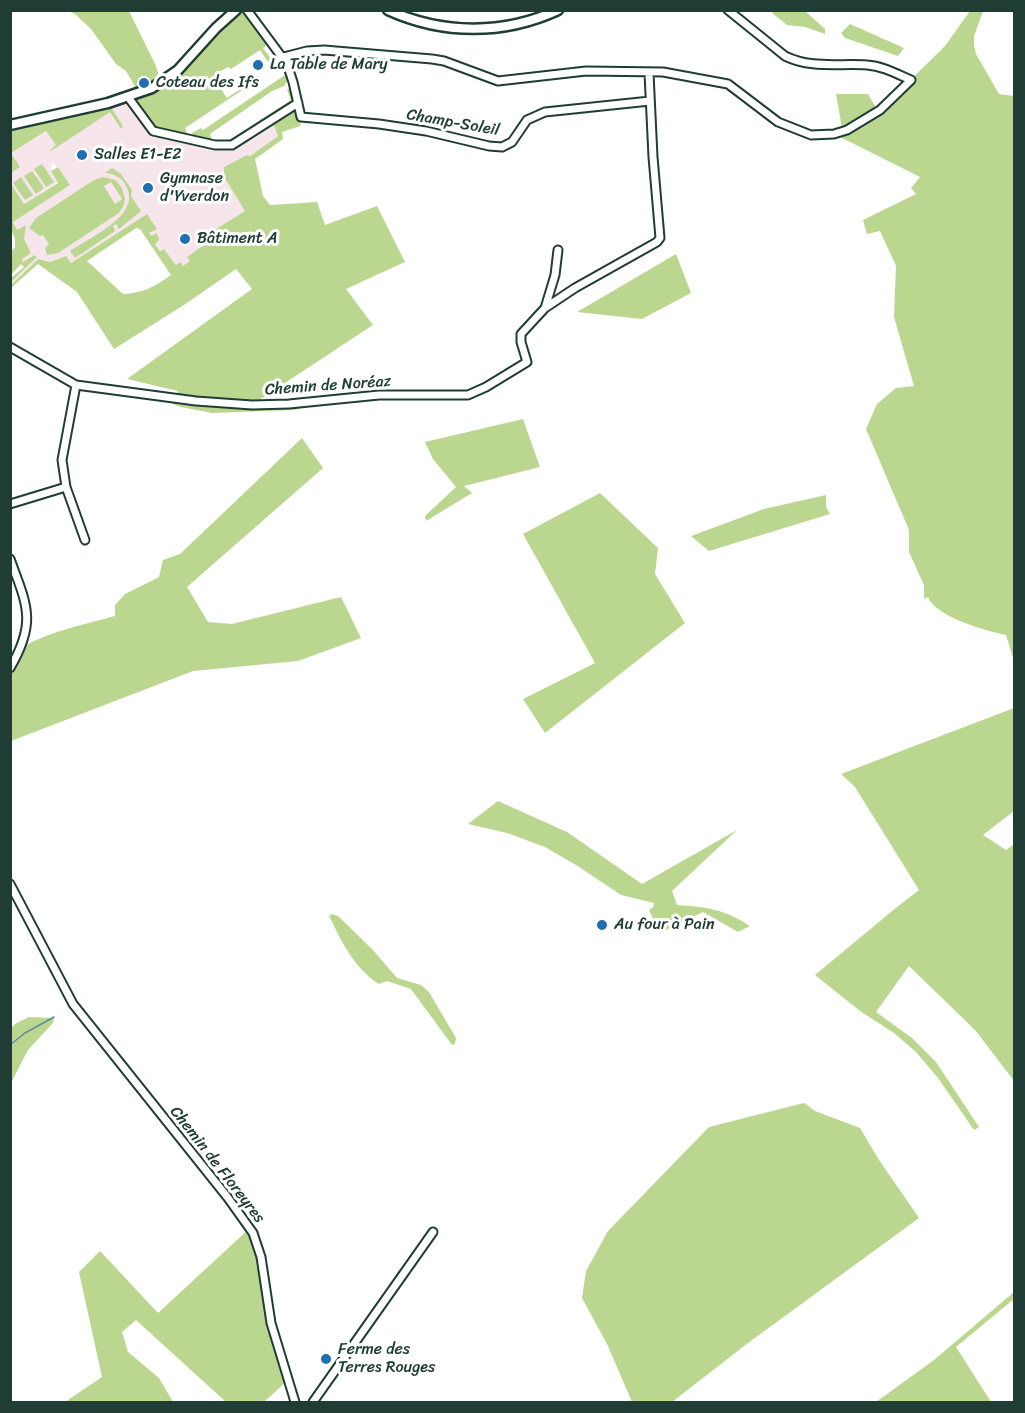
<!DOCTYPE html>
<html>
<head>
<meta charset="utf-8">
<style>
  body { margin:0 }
  #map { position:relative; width:1025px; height:1413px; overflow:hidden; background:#fff; font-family:Sriracha,sans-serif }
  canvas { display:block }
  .frame { position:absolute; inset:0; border:12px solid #1f3d34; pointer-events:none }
</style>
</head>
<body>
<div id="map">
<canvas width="1025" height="1413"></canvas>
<div class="frame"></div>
</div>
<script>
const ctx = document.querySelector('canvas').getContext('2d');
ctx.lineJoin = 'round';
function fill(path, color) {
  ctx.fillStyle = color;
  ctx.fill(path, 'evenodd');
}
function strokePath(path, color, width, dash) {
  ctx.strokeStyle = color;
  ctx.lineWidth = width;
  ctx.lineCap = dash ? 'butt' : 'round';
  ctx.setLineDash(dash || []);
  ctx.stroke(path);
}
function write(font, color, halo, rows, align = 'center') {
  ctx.font = font + ' Sriracha,sans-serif';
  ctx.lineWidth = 6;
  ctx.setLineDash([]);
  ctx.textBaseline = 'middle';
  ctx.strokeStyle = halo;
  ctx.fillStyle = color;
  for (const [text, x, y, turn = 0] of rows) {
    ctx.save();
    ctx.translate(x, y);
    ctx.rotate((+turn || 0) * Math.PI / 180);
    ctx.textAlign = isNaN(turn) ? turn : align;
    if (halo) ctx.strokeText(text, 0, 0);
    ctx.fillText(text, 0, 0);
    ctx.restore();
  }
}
const built = new Path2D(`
  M128 97 149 128 225 146 269 122 274 126 278 136 250 156 247 155 231 165 224 177 245 211 208 234 212 240 188 257 190 261 183 266 180 263 176 265 164 249 161 251 154 243 148 232 147 214 71 263 65 256 50 262 38 259 11 285V282L37 257 34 255 23 262 22 259 26 246 24 239 25 225 17 230 12 222 70 185 58 167 52 163 51 171 58 182 24 204 11 184V173L20 167 11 153 47 131 57 145 50 149 51 151 110 111 121 128 123 126 109 104Z`);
const green = new Path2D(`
  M68 11H129L156 66 161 83 236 11H248L270 43 263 48 271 59 268 62 260 50 231 69 228 67 219 72 221 76 215 80 227 98 243 87 244 89 185 128 187 132 181 137 153 131 128 97 139 93 126 71 116 64 91 29 75 14Z
  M774 11H805L825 29V34L805 27 787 25 772 13Z
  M970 11H983L974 36V45L976 54 999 94 1014 96V661L1006 635C987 631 935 617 928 597L924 599V585L909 552V530L866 429 877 404 896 388 914 386 894 317 896 266 880 231 867 234 863 220 916 194 911 188 920 177 834 134 880 110 945 46Z
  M850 24 904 48 898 56 845 38 841 33Z
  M285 75 288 80 284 86 272 91 210 134 212 140 210 143 194 140 192 133 201 128 203 130Z
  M294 85 301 117 300 126 282 132 283 139 255 159 263 196 270 205 317 202 325 225 377 206 405 262 346 289 373 325 253 404 342 397 295 410 267 411 212 413 181 407 172 404 178 391 127 379 252 289 236 269 184 305 114 349 77 292 38 264 11 288V285L38 259 50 262 66 256 71 263 147 214 157 229 149 233 151 236 157 233 159 240 155 244 160 251 164 249 176 265 180 262 183 266 190 261 187 257 211 240 208 234 245 211 224 177V167L247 155 250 156 278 136 274 126 269 122 240 142H221L229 140 291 100 287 90ZM136 228 140 229 171 275C154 287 143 293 123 294L87 261Z
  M836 94H868L876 108 859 120 842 128Z
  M109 104 123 126 121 129 110 112 51 151 50 150 56 145 46 131 11 153 20 167 11 173V125Z
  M42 164 54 182 46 187 34 169Z
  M58 167 70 185 13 222 17 230 26 225 24 239 31 253 22 259 23 262 34 255 37 257 11 282V278L24 267 21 264 11 275V252L15 247V239L11 229V184L24 204 58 183 51 171Z
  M112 168 120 173 132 190 131 196 141 211 119 229 116 224 113 226 115 231 75 258 70 251C89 238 140 216 127 188 123 178 115 174 105 173Z
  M32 171 44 188 36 194 24 176Z
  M21 177 33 195 25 200 13 183Z
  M103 177 115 180 122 188 125 199 123 207 119 213 58 253 47 255 45 248 49 244 43 235 40 236 29 228 36 218 94 180ZM111 182 122 199 115 204 104 186Z
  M676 254 691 293 642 319 577 312Z
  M523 419 540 467 464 486 472 493 426 521 425 516 456 487 433 459 425 442Z
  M302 438 323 468 187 587 208 622 232 624 341 597 361 638 298 661 193 671 11 741C9 722 5 663 20 650 37 634 91 623 115 616V605L125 594 159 577 163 560 180 554Z
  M600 493 658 548 655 574 685 623 545 733 523 699 595 663 523 534Z
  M826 495V507L830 514 709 551 691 536 764 509Z
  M1014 708V811L983 835 1006 850 1014 844V1081L976 1031 909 966 876 1012 912 1038 936 1062 979 1127 974 1130 938 1078 916 1052 894 1033 860 1011 815 975 897 907 919 890 855 787 841 774Z
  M498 801 567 832 642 884 737 830 672 891 677 905C707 907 724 909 750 926L738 932 703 912 660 933 649 910 653 907 654 903 621 895 576 865 545 847 507 833 468 824Z
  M332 914 338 916 373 950 397 978 421 985 429 992 456 1038 455 1044 452 1045 411 989 387 981 379 984C356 970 342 943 331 920L329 916Z
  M29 1017 54 1018 53 1023 28 1050 11 1083V1028L15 1024Z
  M804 1103 815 1111 860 1128 879 1160 919 1218 748 1343 672 1402H632L607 1344 582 1298 586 1271 608 1231 709 1127Z
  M250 1228 256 1239 266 1300 288 1380 264 1402H226L136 1320 122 1332 128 1352 159 1378 173 1402H65L102 1377 79 1272 100 1251 158 1313Z
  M1014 1292V1299L956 1347 991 1402H876L934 1360Z`);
const stream = new Path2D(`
  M10 1045 25 1033 54 1017`);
const minor = new Path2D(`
  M247 10 287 64 293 82 301 117 379 124 426 131 489 146 502 147 512 142 527 120 545 112 650 101
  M280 58 307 51 324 50 432 59 444 61 498 81 586 71 663 72 728 84 778 122 811 135 834 134 847 130 880 110 911 80C897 74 883 66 867 65 839 63 811 69 785 56L728 10
  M128 97 153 131 215 145H232L298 103
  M545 308 575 288 657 242 660 238 653 157 649 73
  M10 347 76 385 196 401 252 405 289 404 379 395H468L486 387 527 362 521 342V334L545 308 555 275 558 250
  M76 385 62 460 66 487 85 540
  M10 504 66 487
  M10 559C27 605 37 622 10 668
  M10 884 73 1004 228 1198 253 1233 261 1257 271 1323 295 1402
  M313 1402 433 1232`);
const tertiary = new Path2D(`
  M388 10C443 35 504 35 558 10
  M10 125 108 103 152 88 178 70 216 28 236 10`);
const markers = [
  [258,65,6,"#1f6fb2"],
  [144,83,6,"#1f6fb2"],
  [82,155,6,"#1f6fb2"],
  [148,188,6,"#1f6fb2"],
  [185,239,6,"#1f6fb2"],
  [602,925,6,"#1f6fb2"],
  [326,1359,6,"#1f6fb2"]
];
const poiNames = [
  ["La Table de Mary",270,65],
  ["Coteau des Ifs",156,83],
  ["Salles E1-E2",94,155],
  ["Gymnase",160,179],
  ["d'Yverdon",160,197],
  ["Bâtiment A",197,239],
  ["Au four à Pain",614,925],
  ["Ferme des",338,1350],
  ["Terres Rouges",338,1368]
];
const streetNames = [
  ["Champ-Soleil",453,123,10],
  ["Chemin de Noréaz",328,386,-4],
  ["Chemin de Floreyres",217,1165,52]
];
fill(built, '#f6e6ec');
fill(green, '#bbd78f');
strokePath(stream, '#5f8ca0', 1.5);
strokePath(minor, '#1f3d34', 11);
strokePath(tertiary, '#1f3d34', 13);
strokePath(minor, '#fff', 7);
strokePath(tertiary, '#fff', 8);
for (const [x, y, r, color] of markers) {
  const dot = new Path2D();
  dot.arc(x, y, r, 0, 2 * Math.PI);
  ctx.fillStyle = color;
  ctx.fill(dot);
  strokePath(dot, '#fff', 2);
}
write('16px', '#1f3d34', '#fff', poiNames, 'left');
write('16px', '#1f3d34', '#fff', streetNames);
</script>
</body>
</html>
